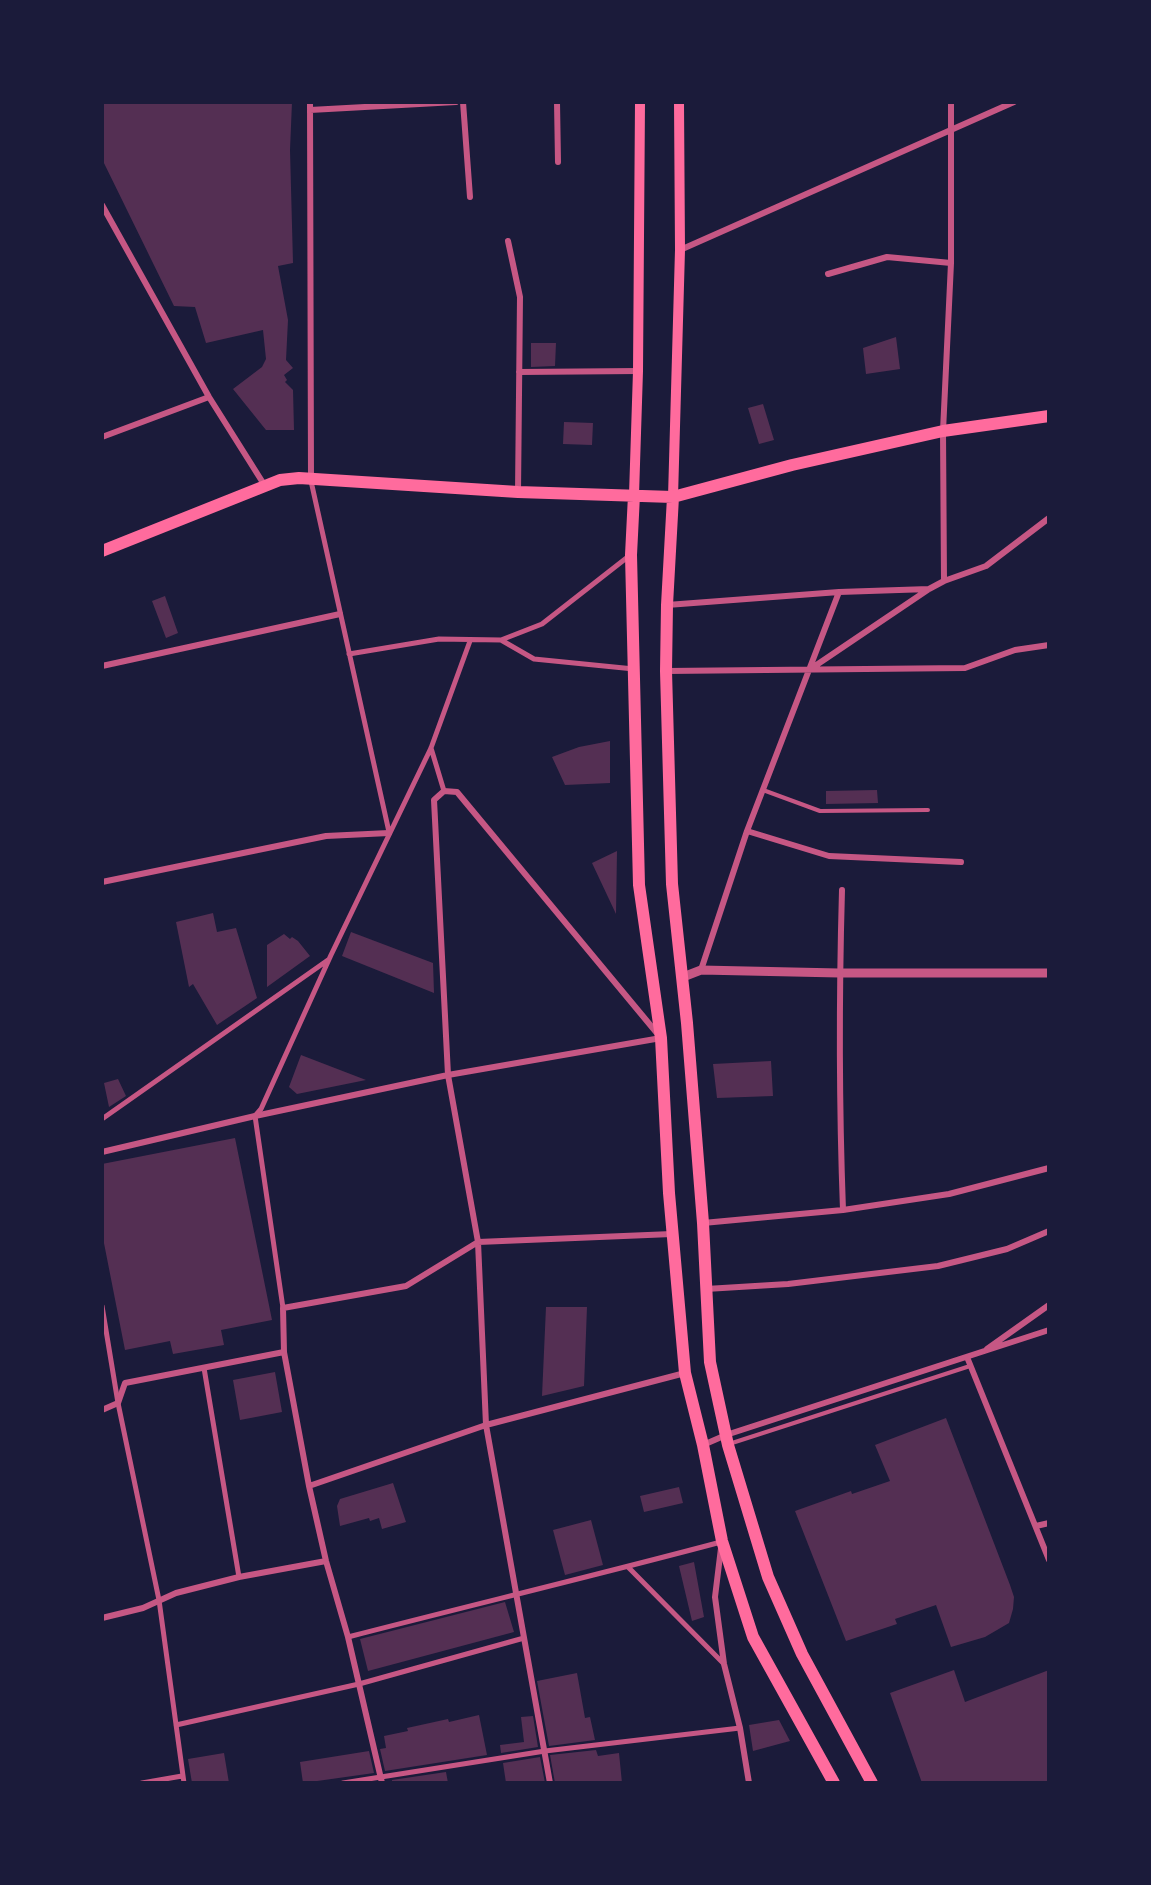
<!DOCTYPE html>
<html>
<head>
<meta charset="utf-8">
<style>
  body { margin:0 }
  #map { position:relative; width:1151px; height:1885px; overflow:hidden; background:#1b1b3a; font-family:Karla,sans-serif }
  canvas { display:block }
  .frame { position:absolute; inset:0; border:104px solid #1b1b3a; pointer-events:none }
</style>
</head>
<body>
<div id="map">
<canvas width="1151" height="1885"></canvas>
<div class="frame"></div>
</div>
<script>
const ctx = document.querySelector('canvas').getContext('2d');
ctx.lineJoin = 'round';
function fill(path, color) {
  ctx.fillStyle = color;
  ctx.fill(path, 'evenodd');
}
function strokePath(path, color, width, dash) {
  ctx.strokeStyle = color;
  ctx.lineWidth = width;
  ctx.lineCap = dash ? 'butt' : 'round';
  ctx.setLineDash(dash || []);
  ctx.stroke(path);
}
const building = new Path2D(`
  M102 102H292L290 150 293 263 278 266 288 320 286 360 293 368 284 375 287 380 285 382 293 390 294 430H266L233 389 262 367 266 359 263 330 206 343 195 307 174 306 102 159Z
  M896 337 900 369 866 374 863 348Z
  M531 343H556L555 366 531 367Z
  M763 404 774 440 759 444 748 408Z
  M564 422 593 423 592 445 563 444Z
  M165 596 178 633 166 638 152 601Z
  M610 741V783L565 785 552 757 579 747Z
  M877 790 878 803 826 804V791Z
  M617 851 616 914 592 863Z
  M213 913 217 932 236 928 257 998 217 1025 193 984 189 987 176 922Z
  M351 932 433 963 434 993 342 956Z
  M284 934 290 939 292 937 298 941 310 956 267 987V945Z
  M301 1055 366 1080 297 1094 289 1087Z
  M771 1061 773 1096 717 1098 713 1064Z
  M118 1079 126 1096 109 1107 104 1083Z
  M235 1138 272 1320 221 1330 224 1345 173 1354 170 1341 125 1350 102 1233V1164Z
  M546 1307H587L584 1386 542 1396Z
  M275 1372 282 1412 240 1420 233 1380Z
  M946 1418 1010 1585 1014 1597 1013 1609 1009 1623 985 1637 951 1647 936 1605 895 1619 897 1624 846 1641 795 1511 851 1491 852 1494 890 1481 875 1445Z
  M393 1483 406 1522 382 1529 379 1518 370 1521 369 1518 340 1526 337 1506 340 1499Z
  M679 1487 683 1503 644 1512 640 1496Z
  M591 1520 603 1565 565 1575 553 1530Z
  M694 1562 704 1617 692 1621 679 1566Z
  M505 1602 514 1632 368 1671 360 1639Z
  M954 1670 965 1702 1049 1670V1783H922L890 1693Z
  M577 1673 585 1718 590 1717 595 1740 549 1746 537 1681Z
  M479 1715 487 1755 385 1771 380 1749 386 1748 384 1736 408 1731 407 1728 448 1719 449 1722Z
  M533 1716 538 1747 501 1753 500 1745 524 1742 521 1717Z
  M779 1720 790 1741 753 1751 749 1725Z
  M596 1750 598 1756 619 1753 622 1783H555L550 1755Z
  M369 1751 374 1773 303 1783 300 1762Z
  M224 1753 229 1783H192L188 1759Z
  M540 1757 545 1783H506L503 1763Z
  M446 1772 448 1783H392V1780Z`);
const service = new Path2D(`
  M763 790 820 811 928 810
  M729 1444 970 1366`);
const pedestrian = new Path2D(`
  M311 481 389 832
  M501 640 534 659 634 669
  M349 654 439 639 501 640 542 624 629 556
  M431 748 444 791
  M102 1119 328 960
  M102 1306 118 1403 159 1600 184 1783
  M283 1308 255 1116 261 1109 331 955 431 748 470 641
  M204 1368 239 1577
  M628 1567 724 1664
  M348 1637C472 1605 597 1575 721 1542
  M176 1725 359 1684 524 1638
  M142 1783 182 1776
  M343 1783 545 1751 740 1728`);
const minor = new Path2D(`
  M310 102 311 479
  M463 102 470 197
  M557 102 558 162
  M310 110 456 102
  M102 205 209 397 265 486
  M508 241 520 297 518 492
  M680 250 1014 102
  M828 274 887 257 951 263
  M519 372 638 371
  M102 437 209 397
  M944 581 943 431 951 263V102
  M667 605 839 592 929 589
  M102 666 340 614
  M809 670 929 589 944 581 986 566 1049 518
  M666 671 965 668 1015 650 1049 645
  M747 831 829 856 961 862
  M102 882 326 836 389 833
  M842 890C839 996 839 1103 843 1210
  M701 970 747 831 839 592
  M102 1152 255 1116 448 1075 661 1038 457 792 444 791 434 800 448 1075 478 1242 486 1425 550 1783
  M703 1223 843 1210 949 1194 1049 1168
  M706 1289 788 1284 938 1266 1007 1249 1049 1231
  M987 1349 1049 1305
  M967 1357 1049 1560
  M102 1410 118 1403 125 1383 284 1352
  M703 1445 726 1435 1049 1330
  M309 1486 486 1425 685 1373
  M1036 1526 1049 1523
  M721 1548 715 1597 724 1664 740 1728 749 1783
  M102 1618 143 1608 176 1593 239 1577 326 1561
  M382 1783 348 1637 326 1561 309 1486 284 1352 283 1308 406 1286 478 1242 672 1234`);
const tertiary = new Path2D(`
  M683 977 701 970 839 973H1049`);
const secondary = new Path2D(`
  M634 495 638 371 640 102
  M673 497 680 250 679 102`);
const primary = new Path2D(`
  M634 495 631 555 639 885 661 1038 669 1193 685 1373 703 1445 722 1541 753 1637 834 1783
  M673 497 667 605 666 671 672 884 687 1023 703 1223 710 1362 728 1445 768 1577 802 1654 872 1783
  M102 551 280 480 299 478 518 492 673 497 792 465 943 431 1049 416`);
fill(building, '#542f53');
strokePath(service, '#c65784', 4);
strokePath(pedestrian, '#c65784', 5);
strokePath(minor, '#c65784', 6);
strokePath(tertiary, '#c65784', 9);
strokePath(secondary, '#ff6b9d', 10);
strokePath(primary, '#ff6b9d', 12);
</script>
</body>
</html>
